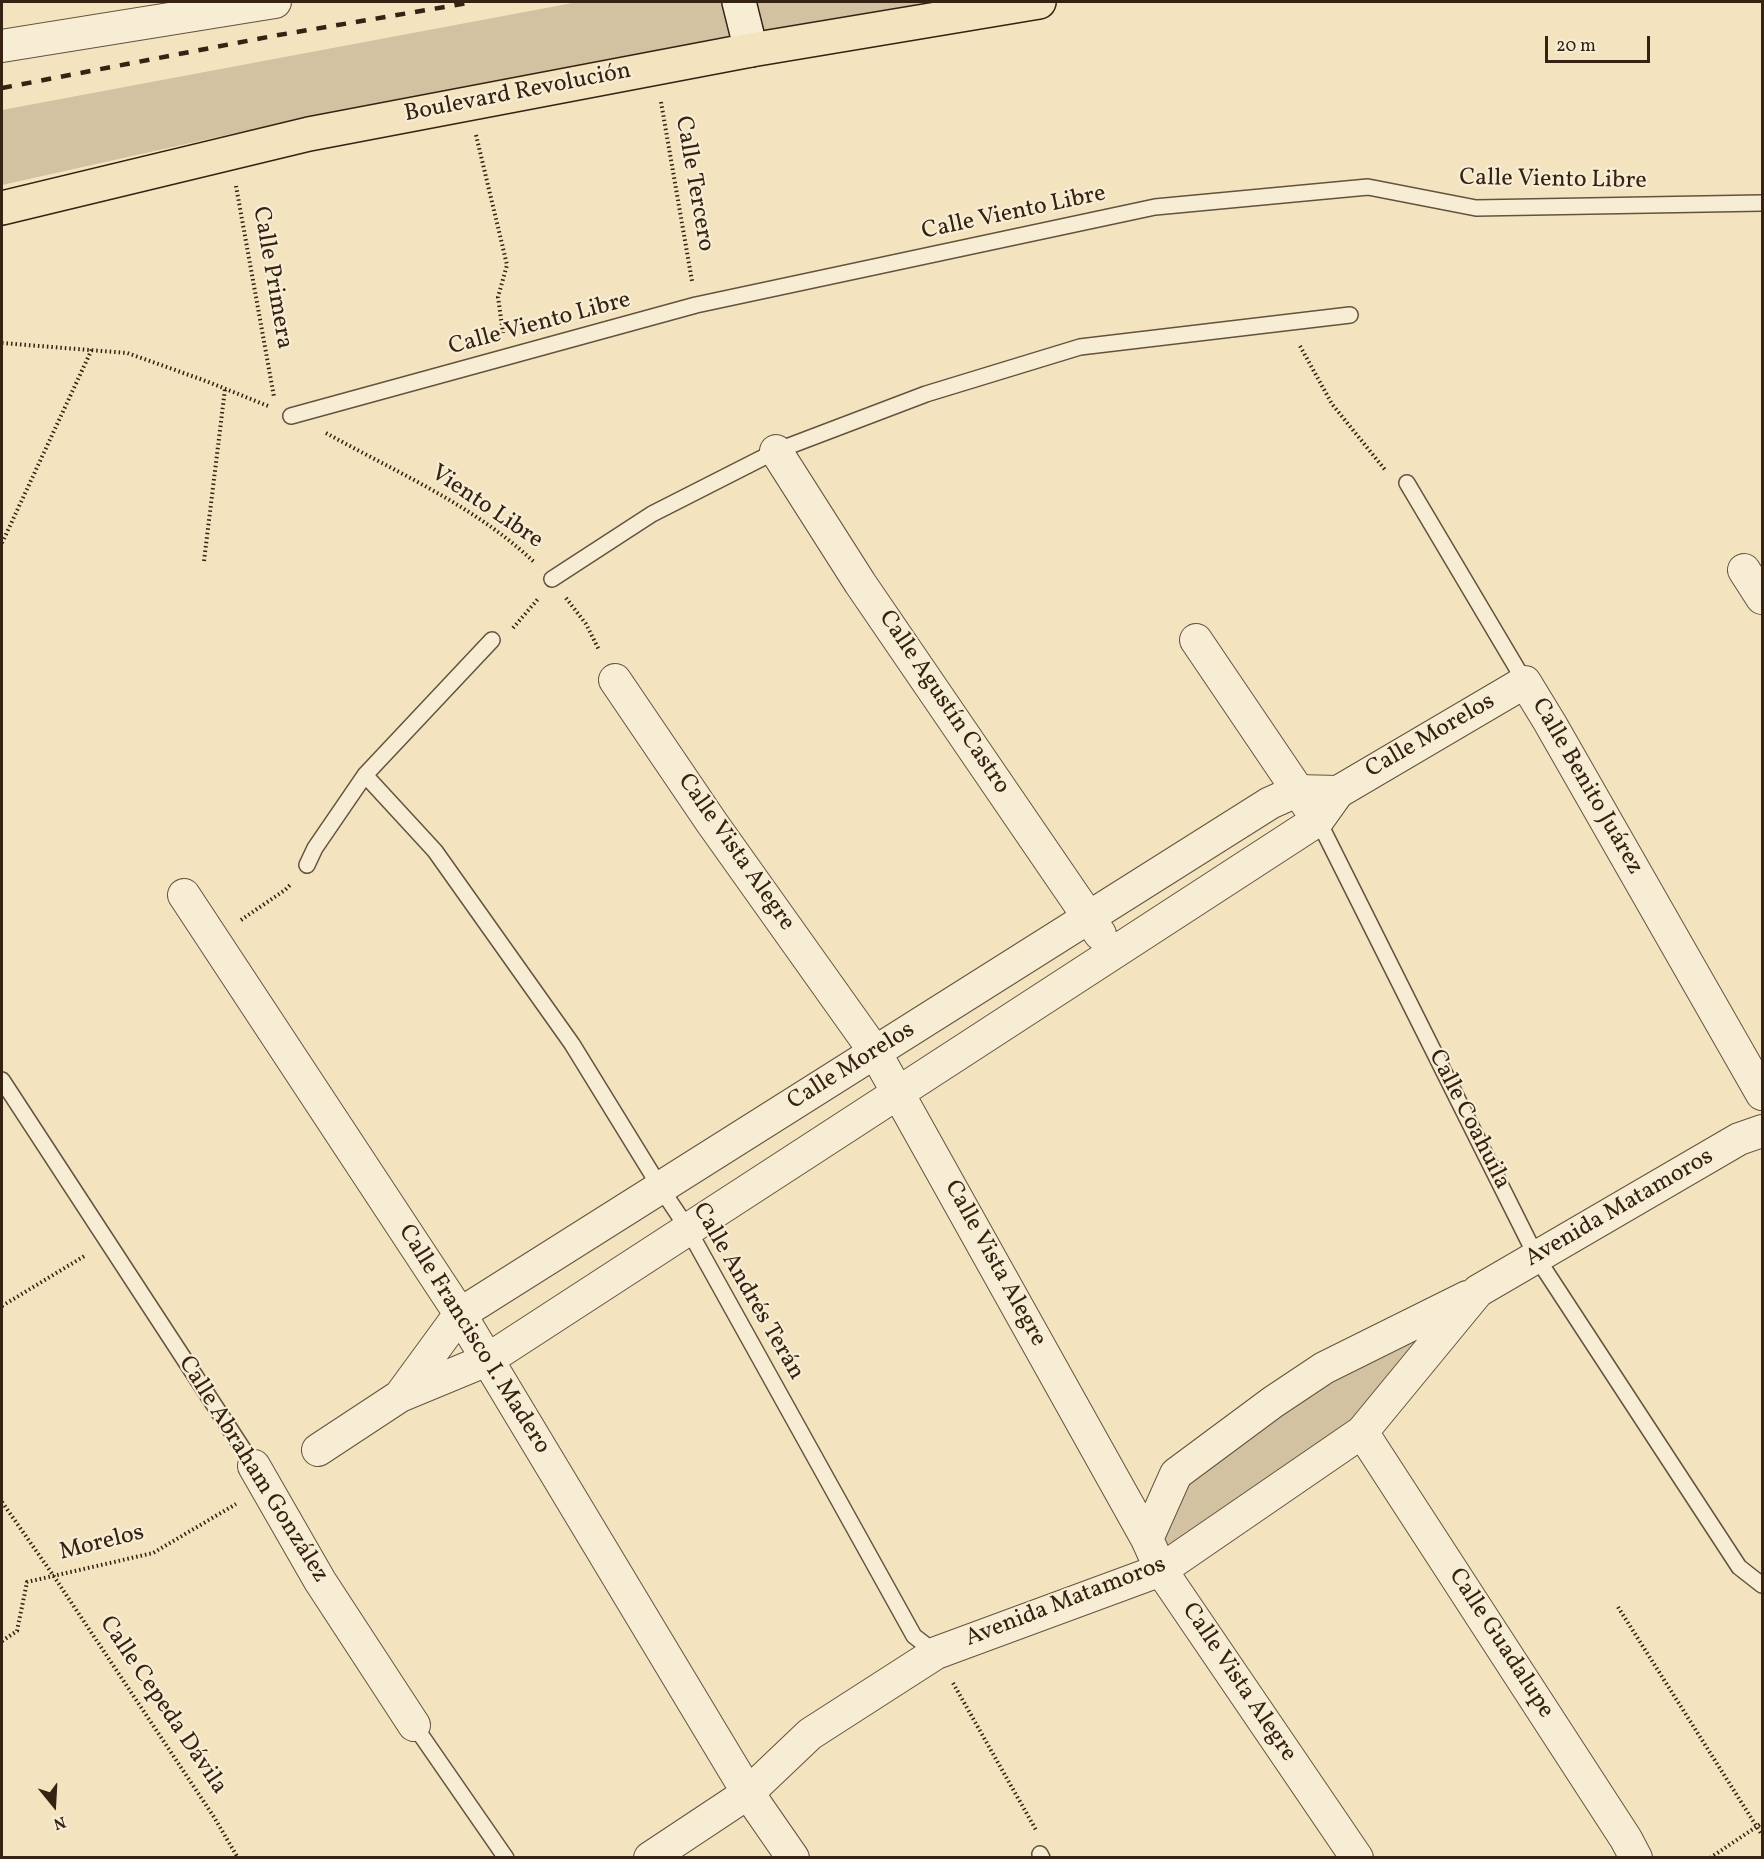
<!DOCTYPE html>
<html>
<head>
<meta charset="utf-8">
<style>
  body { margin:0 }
  #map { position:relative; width:1764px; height:1859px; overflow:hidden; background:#f3e3bf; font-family:Vollkorn,serif }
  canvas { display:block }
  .frame { position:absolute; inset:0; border:3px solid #352212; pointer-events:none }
  .north { position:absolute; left:24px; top:1775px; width:60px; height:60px; -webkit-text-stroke:4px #f7edd5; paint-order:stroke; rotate:162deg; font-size:16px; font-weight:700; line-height:24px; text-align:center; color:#352212 }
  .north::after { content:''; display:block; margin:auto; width:21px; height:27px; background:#352212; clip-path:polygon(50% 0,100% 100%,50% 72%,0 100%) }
  .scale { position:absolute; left:1545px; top:36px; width:105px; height:27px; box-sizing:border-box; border:3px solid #352212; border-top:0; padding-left:8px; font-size:18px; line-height:21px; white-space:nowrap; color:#352212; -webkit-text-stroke:4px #f7edd5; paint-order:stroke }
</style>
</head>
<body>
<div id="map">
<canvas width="1764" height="1859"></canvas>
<div class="frame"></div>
<div class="north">N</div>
<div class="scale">20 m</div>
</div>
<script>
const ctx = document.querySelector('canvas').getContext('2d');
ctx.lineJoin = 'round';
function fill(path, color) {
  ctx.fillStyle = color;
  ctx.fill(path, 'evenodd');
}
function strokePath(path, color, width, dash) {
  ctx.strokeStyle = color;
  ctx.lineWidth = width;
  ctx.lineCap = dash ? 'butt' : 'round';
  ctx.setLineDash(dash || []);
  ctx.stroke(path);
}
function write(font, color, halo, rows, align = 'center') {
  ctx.font = font + ' Vollkorn,serif';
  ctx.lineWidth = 4.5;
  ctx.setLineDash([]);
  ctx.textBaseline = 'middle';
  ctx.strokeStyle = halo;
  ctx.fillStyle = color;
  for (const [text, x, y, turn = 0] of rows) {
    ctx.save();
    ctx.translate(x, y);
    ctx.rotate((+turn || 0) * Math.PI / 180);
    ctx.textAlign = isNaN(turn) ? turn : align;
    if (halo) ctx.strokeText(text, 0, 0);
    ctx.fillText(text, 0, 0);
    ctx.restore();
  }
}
const green = new Path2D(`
  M578 2H930L713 46 240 132 2 185V110Z
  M1436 1325 1359 1429 1162 1565 1152 1541 1181 1478 1326 1371Z`);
const path = new Path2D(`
  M661 102 692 281
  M476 135 507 265 498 297 503 333
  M236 186 274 397
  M2 343 127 353 206 381 268 406
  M1300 346 1332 404 1386 471
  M326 433C396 472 475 506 534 562
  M2 543 92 349
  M204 561 225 389
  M566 598 586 624 599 650
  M513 628 538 599
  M241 920 285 890 291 884
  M2 1306 86 1255
  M2 1502 53 1575 214 1817 238 1858
  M1618 1607 1762 1835
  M2 1641 17 1631 27 1582 153 1553 236 1504
  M953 1683 1036 1830
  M1710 1858 1762 1823`);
const service = new Path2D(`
  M291 416 696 305 1155 207 1368 187 1476 208 1762 203
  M1407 483 1525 682
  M552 579 652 514 776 451 926 394 1080 347 1350 315
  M365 775 435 851 572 1044 660 1187 688 1229 914 1636 936 1653
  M1318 820 1537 1258 1739 1567 1762 1585
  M307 865 315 848 365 775 492 640
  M2 1080 254 1466
  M414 1725 506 1858
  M1040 1854 1042 1858`);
const minor = new Path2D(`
  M2 46 275 2
  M776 451 860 583 1100 934
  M1744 570 1762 598
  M1196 640 1309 807
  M615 680 712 823 875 1052 1147 1539 1161 1570 1357 1858
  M184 895 460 1314 748 1793 793 1858
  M400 1396 460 1314 1270 803 1297 791 1338 792
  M1362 1432 1626 1839 1636 1858
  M318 1450 400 1396 487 1360 1318 820 1338 792 1525 682 1550 723 1762 1094
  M254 1466 320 1581 414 1725
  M1147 1539 1176 1474 1273 1402 1324 1368 1467 1297
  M650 1858 748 1793 810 1734 936 1653 1161 1570 1362 1432 1478 1291 1739 1139 1762 1131`);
const secondary = new Path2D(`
  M739 2 751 50`);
const primary = new Path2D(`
  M2 208 309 134 751 50 1039 2`);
const rail = new Path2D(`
  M2 88 273 36 474 2`);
const streetNames = [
  ["Boulevard Revolución",518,94,-11],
  ["Calle Viento Libre",1553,181,1],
  ["Calle Tercero",693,184,80],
  ["Calle Viento Libre",1014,214,-12],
  ["Calle Primera",271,278,80],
  ["Calle Viento Libre",540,325,-15],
  ["Viento Libre",486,508,34],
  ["Calle Agustín Castro",943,703,56],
  ["Calle Morelos",1431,737,-30],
  ["Calle Benito Juárez",1586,787,60],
  ["Calle Vista Alegre",735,853,55],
  ["Calle Morelos",852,1067,-32],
  ["Calle Coahuila",1468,1120,63],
  ["Avenida Matamoros",1620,1209,-30],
  ["Calle Vista Alegre",994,1264,61],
  ["Calle Andrés Terán",747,1292,60],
  ["Calle Francisco I. Madero",473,1340,58],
  ["Calle Abraham González",252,1470,58],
  ["Morelos",102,1544,-14],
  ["Avenida Matamoros",1066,1603,-21],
  ["Calle Guadalupe",1500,1644,57],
  ["Calle Vista Alegre",1238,1683,56],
  ["Calle Cepeda Dávila",162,1706,56]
];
fill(green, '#d3c2a2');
strokePath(service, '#64523d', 18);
strokePath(minor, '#64523d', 34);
strokePath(secondary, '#352212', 36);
strokePath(primary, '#352212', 36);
strokePath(path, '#352212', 4, [1.5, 3]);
strokePath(service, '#f7edd5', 15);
strokePath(minor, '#f7edd5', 32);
strokePath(secondary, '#f7edd5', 33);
strokePath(primary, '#f3e3bf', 33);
strokePath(rail, '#352212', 4.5, [10, 10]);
write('24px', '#352212', '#f7edd5', streetNames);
</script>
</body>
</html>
